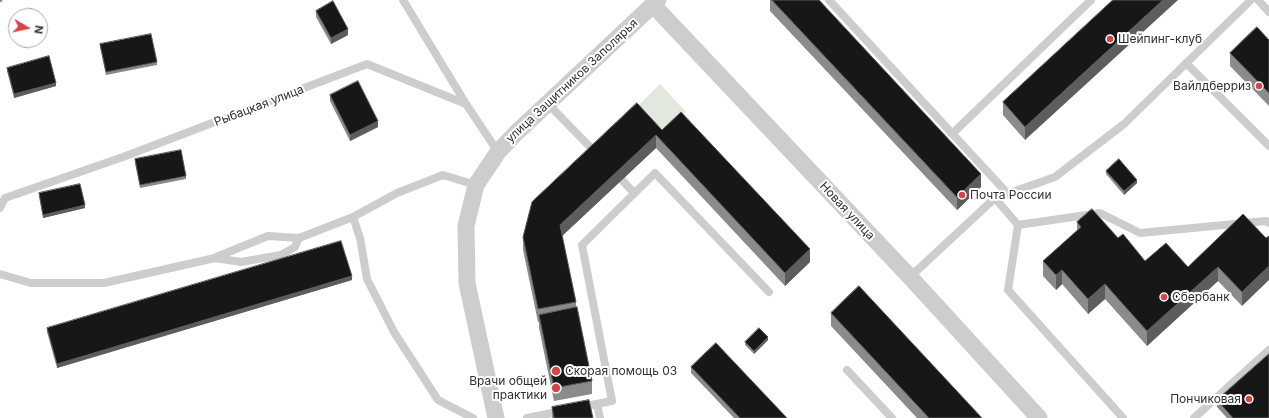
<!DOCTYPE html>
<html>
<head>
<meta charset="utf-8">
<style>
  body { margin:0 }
  #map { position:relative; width:1269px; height:418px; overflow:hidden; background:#fff; font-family:Inter,sans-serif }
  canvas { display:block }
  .north { position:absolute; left:8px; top:8px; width:40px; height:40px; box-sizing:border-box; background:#fff; border:1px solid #acacac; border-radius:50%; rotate:99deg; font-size:11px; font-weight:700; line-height:16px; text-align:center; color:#303030 }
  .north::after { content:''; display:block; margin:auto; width:14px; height:18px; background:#d44548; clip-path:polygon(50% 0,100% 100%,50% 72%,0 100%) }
</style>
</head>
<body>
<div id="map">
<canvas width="1269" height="418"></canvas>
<div class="north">N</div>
</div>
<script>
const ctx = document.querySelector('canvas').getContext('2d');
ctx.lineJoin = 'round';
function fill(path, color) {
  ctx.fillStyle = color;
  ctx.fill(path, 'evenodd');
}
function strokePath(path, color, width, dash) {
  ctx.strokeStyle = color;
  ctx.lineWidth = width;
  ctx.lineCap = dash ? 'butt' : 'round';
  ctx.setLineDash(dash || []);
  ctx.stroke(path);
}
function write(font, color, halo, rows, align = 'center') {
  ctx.font = font + ' Inter,sans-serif';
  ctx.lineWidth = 4;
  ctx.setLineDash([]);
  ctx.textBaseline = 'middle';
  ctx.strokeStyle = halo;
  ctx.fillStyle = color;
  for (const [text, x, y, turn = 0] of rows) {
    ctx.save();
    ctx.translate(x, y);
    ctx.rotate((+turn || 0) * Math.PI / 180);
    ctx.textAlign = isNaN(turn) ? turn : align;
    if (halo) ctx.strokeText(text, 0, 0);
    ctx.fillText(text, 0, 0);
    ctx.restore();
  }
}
const green = new Path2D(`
  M660 84 686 112 662 134 637 107Z`);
const service = new Path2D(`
  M403 0 466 104
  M829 0 1008 194
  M1258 0 1269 12
  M1186 63 1269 146
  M547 103 596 153
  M952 134 1091 0
  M622 180 634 193
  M995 198 1018 225 1100 213 1140 233 1266 221 1269 223
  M0 208 5 198 123 157 367 64 466 104 498 152
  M1018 225 1008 290 1123 418
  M216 257 268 236 299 238 353 217
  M0 274 31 283H104L215 258 241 262 281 255 295 247 299 238
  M910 277 995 198 1055 177 1124 124 1251 0
  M847 370 892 418
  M597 404 600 418
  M581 407 612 401 582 245 655 173 769 292
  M473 418 438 400 394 332 367 279 360 238 353 217 397 193 443 175 476 185
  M527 418 562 411
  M1194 418 1269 350`);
const minor = new Path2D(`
  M653 5 910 277 1039 418
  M496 418 467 283 466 226 476 185 498 152 515 134 658 0`);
const rail = new Path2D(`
  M0 1 2 0`);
const wall = new Path2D(`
  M770 0H819L981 187 957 210 770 11Z
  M1113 0 1025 140 1003 115V102Z
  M316 11 348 35 331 44 316 17Z
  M1269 40V106L1230 66V53Z
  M100 44 157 62V65L106 75 100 47Z
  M7 68 56 86 14 98 7 71Z
  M330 95 378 127 350 141 330 101Z
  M662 130 810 262 785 286 656 148 562 236 576 302V308L592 381V394L554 401 539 328V322H538L523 250V237Z
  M135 159 186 176V179L140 188 135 163Z
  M1106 171 1137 183 1124 195 1106 174Z
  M39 193 85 208 43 218 39 196Z
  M1243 214 1242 306 1218 281 1147 346 1105 299 1088 314 1062 284 1056 290 1043 276V261L1077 231V222L1118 238 1145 261 1188 267Z
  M352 280 57 368 47 332V328Z
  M831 313 982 418H917L831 326Z
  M768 340 754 354 745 345V342Z
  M691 367 787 418H734L691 373Z
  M1217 400 1269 418H1227L1217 407Z
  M552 407 593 418H552Z`);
const shadedWall = new Path2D(`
  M1163 0H1178L1025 140V127Z
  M348 29V35L331 44V38Z
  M56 83V86L14 98V94Z
  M378 121V127L350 141V135Z
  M656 135V148L560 238V225Z
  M981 174V187L957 210V197Z
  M1137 180V183L1124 195V191Z
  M85 205V208L43 218V215Z
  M810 249V262L785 286V273Z
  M1269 266V280L1242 306V292Z
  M1218 267V281L1147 346V331Z
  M1062 270V284L1056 290V275Z
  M352 276V280L57 368V364Z
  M1105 284V299L1088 314V299Z
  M768 337V340L754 354V351Z`);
const building = new Path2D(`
  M772 0H819L981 174 957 197Z
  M1113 0H1163L1025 127 1003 102Z
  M333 1 348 29 331 38 316 11Z
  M1257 27 1269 40V93L1230 53Z
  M151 34 157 62 106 72 100 44Z
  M49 56 56 83 14 94 7 68Z
  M358 81 378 121 350 135 330 95Z
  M637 103 662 130 681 112 810 249 785 273 656 135 560 225 576 302 538 309 523 237 532 202Z
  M181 150 186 176 140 185 135 159Z
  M1119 159 1137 180 1124 191 1106 171Z
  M80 184 85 205 43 215 39 193Z
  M1092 209 1118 238 1123 234 1145 261 1166 243 1188 267 1243 214 1266 238 1269 236V266L1242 292 1218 267 1147 331 1105 284 1088 299 1062 270 1056 275 1043 261 1081 227 1077 222Z
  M341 241 352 276 57 364 47 328Z
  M859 286 982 418H929L831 313Z
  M577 307 592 381 554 388 539 315Z
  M759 328 768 337 754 351 745 342Z
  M716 343 787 418H740L691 367Z
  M1269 354V418H1233L1217 400Z
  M589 400 593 418H554L552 407Z`);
const markers = [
  [1110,39,4,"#d44548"],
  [1259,86,4,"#d44548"],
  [962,195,4,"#d44548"],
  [1164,297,4,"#d44548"],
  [556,371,5,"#d44548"],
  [556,388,5,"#d44548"],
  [1249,399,4,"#d44548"]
];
const poiNames = [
  ["Шейпинг-клуб",1118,39],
  ["Вайлдберриз",1251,86,"right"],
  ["Почта России",970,195],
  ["Сбербанк",1172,297],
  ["Скорая помощь 03",565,371],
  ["Врачи общей",547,381,"right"],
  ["практики",547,395,"right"],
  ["Пончиковая",1241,399,"right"]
];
const streetNames = [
  ["улица Защитников Заполярья",572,81,-43],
  ["Рыбацкая улица",259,106,-21],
  ["Новая улица",847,211,47]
];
fill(green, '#e2e8dd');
strokePath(service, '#cdcdcd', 8);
strokePath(minor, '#cdcdcd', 17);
strokePath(rail, '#858585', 3, [4, 3]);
fill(wall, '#8b8b8b');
fill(shadedWall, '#5d5d5d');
fill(building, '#171717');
strokePath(building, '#5d5d5d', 1);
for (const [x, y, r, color] of markers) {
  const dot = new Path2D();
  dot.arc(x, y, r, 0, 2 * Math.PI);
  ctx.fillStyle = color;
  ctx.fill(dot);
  strokePath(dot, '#fff', 1.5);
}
write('12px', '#303030', '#fff', poiNames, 'left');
write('12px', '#303030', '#fff', streetNames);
</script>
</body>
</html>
